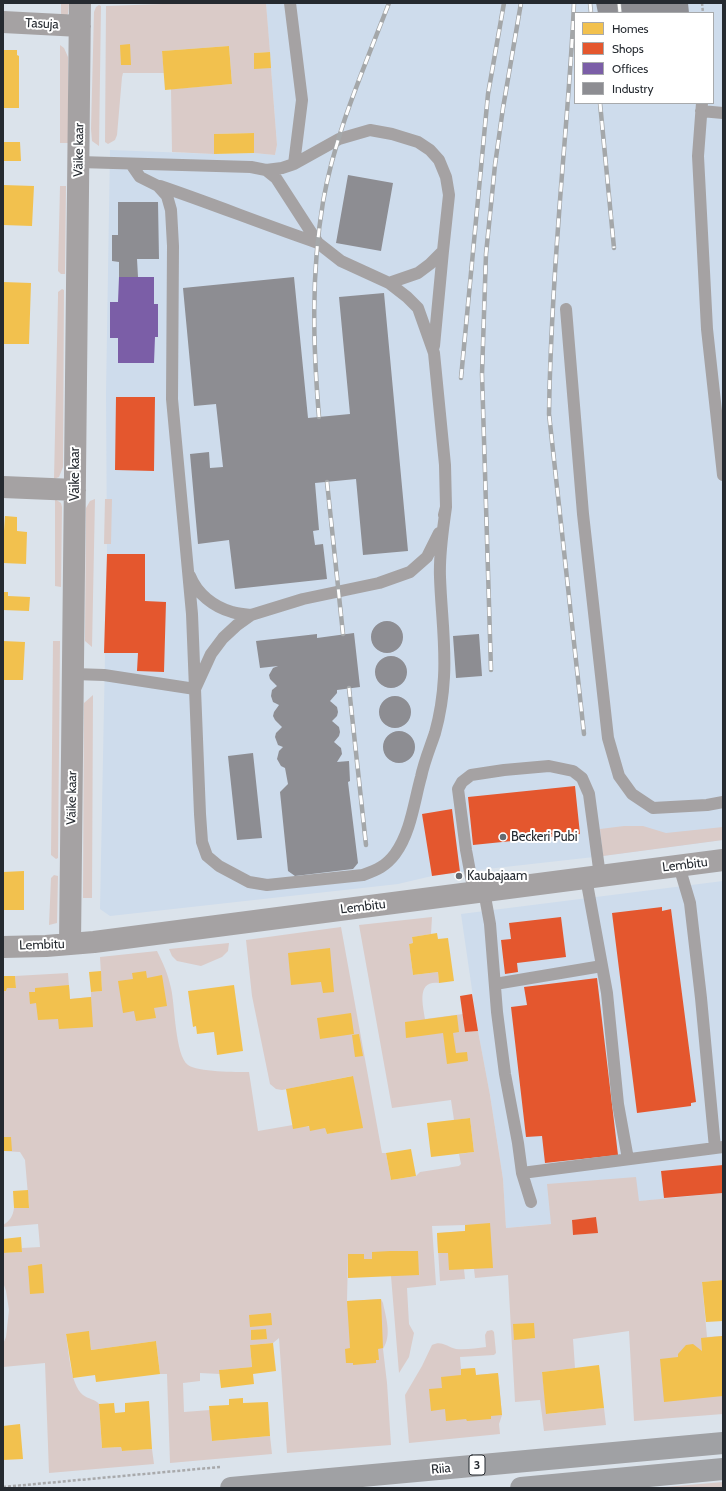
<!DOCTYPE html>
<html>
<head>
<meta charset="utf-8">
<style>
  body { margin:0 }
  #map { position:relative; width:726px; height:1491px; overflow:hidden; background:#dbe3eb; font-family:Cabin,sans-serif }
  canvas { display:block }
  .frame { position:absolute; inset:0; border:4px solid #252a30; pointer-events:none }
  .legend { position:absolute; left:574px; top:12px; width:140px; height:92px; box-sizing:border-box; background:#fff; border:1px solid #a8aaac; margin:0; padding:5px 7px; list-style:none; font-size:12px; color:#252a30 }
  .legend li { display:flex; align-items:center; gap:8px; height:20px }
  .legend b { width:20px; border:1px solid #a8aaac }
</style>
</head>
<body>
<div id="map">
<canvas width="726" height="1491"></canvas>
<div class="frame"></div>
<ul class="legend">
<li><b style="height:11px;background:#f2c14e"></b>Homes</li>
<li><b style="height:11px;background:#e4572e"></b>Shops</li>
<li><b style="height:11px;background:#7b5ea7"></b>Offices</li>
<li><b style="height:11px;background:#8d8d92"></b>Industry</li>
</ul>
</div>
<script>
const ctx = document.querySelector('canvas').getContext('2d');
ctx.lineJoin = 'round';
function fill(path, color) {
  ctx.fillStyle = color;
  ctx.fill(path, 'evenodd');
}
function strokePath(path, color, width, dash) {
  ctx.strokeStyle = color;
  ctx.lineWidth = width;
  ctx.lineCap = dash ? 'butt' : 'round';
  ctx.setLineDash(dash || []);
  ctx.stroke(path);
}
function write(font, color, halo, rows, align = 'center') {
  ctx.font = font + ' Cabin,sans-serif';
  ctx.lineWidth = 4;
  ctx.setLineDash([]);
  ctx.textBaseline = 'middle';
  ctx.strokeStyle = halo;
  ctx.fillStyle = color;
  for (const [text, x, y, turn = 0] of rows) {
    ctx.save();
    ctx.translate(x, y);
    ctx.rotate((+turn || 0) * Math.PI / 180);
    ctx.textAlign = isNaN(turn) ? turn : align;
    if (halo) ctx.strokeText(text, 0, 0);
    ctx.fillText(text, 0, 0);
    ctx.restore();
  }
}
const built = new Path2D(`
  M266 3H723V840L603 856 460 872 432 876 398 884 110 916 100 909 107 554 106 393 110 150 214 154 254 153 275 155 277 145ZM575 13H713V103H575Z
  M723 881V1193L622 1203 572 1220V1222L506 1228 503 1179 490 1095 478 1031 461 914Z`);
const green = new Path2D(`
  M61 3H69L68 14 61 19Z
  M191 3H266L270 52 254 53V68H271L277 145 275 155 254 153 253 133 214 134V154L172 152 171 89 232 84 229 46 162 51 164 73H123L122 77 117 135 115 140 108 144 105 142 106 6Z
  M99 5 101 6 99 146 92 141 91 129 94 12 96 7Z
  M60 45 64 48 68 57V143H60Z
  M60 186H66L65 274H61L58 271Z
  M62 289 64 290 63 467 59 477 54 479 58 297V292Z
  M55 499 61 503 62 507 61 587 55 586Z
  M95 499 92 647 85 641 86 508 90 501Z
  M105 499H112L111 544H104Z
  M53 641H60L58 858 56 859 51 855Z
  M93 695 92 898H83L84 703Z
  M624 826H643L666 833 723 827V840L603 856 600 829Z
  M54 875 58 876 57 923 49 925 51 878Z
  M432 917 431 934 412 937 413 943 409 944 413 975 438 972 439 983C416 980 423 1005 425 1019L463 1014 465 1032 478 1031 490 1095 503 1179 506 1228 551 1224 547 1184 636 1177 639 1201 723 1193V1280L702 1282 707 1337 722 1336 723 1414 634 1421 629 1331 573 1339 575 1368 542 1372 547 1414 604 1408 606 1425 544 1431 540 1400 515 1402 508 1275 475 1278 474 1269H464L465 1279 440 1281 437 1233 465 1231V1225L432 1226 436 1285 407 1288 409 1324 414 1333 409 1357 399 1373 391 1276 372 1259H364V1254L348 1255 347 1301 381 1299 383 1303C386 1318 392 1335 383 1349L387 1383 391 1445 287 1453 279 1338 273 1343 250 1345 252 1367 220 1370V1374L200 1373V1381L183 1383 184 1412 210 1410 212 1441 270 1436 272 1454 170 1463 167 1374H160L156 1341 91 1350 89 1332 66 1335C69 1351 70 1384 83 1395 88 1399 95 1399 99 1404L102 1448 121 1447 122 1451 152 1449 154 1464 49 1473 45 1363 3 1367V1344L6 1337 9 1310 6 1291 3 1282V1253L22 1252V1248L40 1247 38 1224 3 1227V1225C10 1221 13 1216 14 1208L29 1207 25 1160 20 1152 3 1151V991H6L7 988H16L15 976 68 973 70 999 91 997V992L102 991 100 957 157 951C163 963 168 974 171 988 175 1005 175 1055 188 1065 197 1072 237 1072 249 1072L258 1131 293 1125 325 1128 327 1134 362 1127 352 1076 282 1090 276 1089 270 1084 252 996 246 940 341 927 382 1153H386L391 1180 416 1176 420 1172 459 1166 461 1164 459 1154 474 1152 470 1118 454 1120 451 1100 392 1108 359 925ZM596 1217 597 1233 573 1235 572 1220Z
  M229 943 228 951 222 957 201 966 177 961 172 956 169 949Z
  M492 1330 494 1332 496 1353 494 1355 460 1357 461 1369 475 1368 476 1375 498 1373 502 1415 499 1424 500 1434 409 1443 405 1395 422 1366 432 1345C442 1340 447 1347 456 1349 466 1350 477 1348 486 1347L485 1335 487 1331Z
  M723 1482V1488H654Z`);
const homes = new Path2D(`
  M130 44 131 65H121L120 45Z
  M229 46 232 84 165 90 162 51Z
  M3 50H17V55L19 56V108H3Z
  M270 52 271 68 254 69V53Z
  M254 133V153L214 154V134Z
  M3 142H20L21 161H3Z
  M3 185 34 186 32 226 3 225Z
  M3 282 31 283 29 344H3Z
  M5 516 17 517V531L27 532 26 564 3 563V531H4Z
  M3 592H8V596L30 597 29 611 3 610Z
  M3 641 25 642 23 680H3Z
  M24 871V910H3V872Z
  M437 933 438 939 448 938 454 981 439 983 438 972 413 975 409 944 413 943 412 937Z
  M330 948 334 992 323 993 321 982 291 985 288 953Z
  M101 971 102 991 91 992 89 972Z
  M146 971 147 978 162 975 167 1006 154 1008 156 1018 136 1021 134 1011 123 1013 118 981 133 979 132 973Z
  M3 976H15L16 988H7L6 991H3Z
  M69 985 70 999 91 997 93 1027 59 1029 58 1019 38 1020 36 1003 30 1004 29 992H35V988Z
  M234 985 243 1051 217 1055 214 1032 197 1034 196 1026 193 1027 188 991Z
  M351 1013 354 1034 320 1039 317 1018Z
  M457 1015 459 1032 453 1033 456 1053 467 1052 468 1061 447 1064 443 1033 406 1038 405 1022Z
  M359 1034 363 1056 355 1057 352 1035Z
  M353 1076 363 1128 327 1134 325 1128 310 1131 309 1126 293 1129 286 1089Z
  M470 1118 474 1152 431 1157 427 1123Z
  M3 1137H11L12 1151H3Z
  M411 1149 416 1176 391 1180 386 1153Z
  M28 1190 29 1208H14L13 1191Z
  M490 1223 493 1268 449 1270 448 1253H438L437 1233 465 1231V1225Z
  M21 1237 22 1252 3 1253V1239Z
  M390 1251H418L419 1275 348 1278V1254H364V1259H372V1252Z
  M42 1264 44 1293 30 1294 28 1266Z
  M723 1280V1321L706 1322 702 1282Z
  M381 1299 383 1348 378 1349 379 1360H376V1363L353 1365V1363H346L345 1349 350 1348 347 1301Z
  M271 1313 272 1325 250 1327 249 1315Z
  M534 1323 535 1338 514 1340 513 1324Z
  M266 1329 267 1339 251 1340V1330Z
  M89 1331 91 1350 156 1341 160 1374 96 1382 95 1375 73 1378 66 1334Z
  M722 1336 723 1396 664 1402 660 1359 678 1357V1354L686 1345 693 1344 702 1351 701 1338Z
  M273 1343 276 1371 253 1374 254 1384 221 1388 219 1370 252 1367 250 1345Z
  M599 1365 604 1408 546 1414 542 1372Z
  M475 1368 476 1375 498 1373 502 1415 491 1416V1419L467 1421 466 1419 446 1421 445 1409 431 1411 429 1389 442 1388 441 1377 461 1375V1369Z
  M243 1398V1403L268 1402 270 1436 212 1441 209 1406 229 1405V1399Z
  M149 1401 152 1449 122 1451 121 1447 102 1448 99 1404 114 1403 115 1413 125 1412V1403Z
  M20 1424 23 1459 3 1460V1426Z`);
const shops = new Path2D(`
  M116 397H155L154 471 115 470Z
  M107 554H145V601L166 602 164 672 137 671 138 653H104Z
  M575 786 580 834 473 845 468 797Z
  M452 809 460 872 432 876 422 814Z
  M662 907V911L671 909 696 1102 691 1103V1106L637 1113 612 913Z
  M561 917 566 957 517 963 518 972 505 974 501 940 511 939 509 923Z
  M597 978 618 1155 545 1163 542 1136 526 1137 511 1007 527 1005 524 987Z
  M472 994 478 1031 465 1032 460 996Z
  M723 1165V1193L664 1198 661 1171Z
  M596 1217 598 1233 573 1235 572 1220Z`);
const offices = new Path2D(`
  M119 277H154V304H158V337H155L154 363H118V338H110V302H118Z`);
const industry = new Path2D(`
  M596 3H688L689 13H598Z
  M348 175 393 183 381 251 336 243Z
  M118 202H158L159 259H137L138 277H119V262L112 261V235H118Z
  M294 277 308 418 350 414 339 297 384 293 408 551 363 555 356 479 315 483 319 530 313 531 315 545 323 544 327 579 235 589 229 540 198 544 190 454 209 452 210 468 223 467 216 404 194 406 183 288Z
  M371 637a16 16 0 1 1 32 0a16 16 0 1 1-32 0Z
  M354 633 360 687 337 690V693L330 701 337 707 338 712 337 716 332 721 339 727 340 732 339 736 334 742 341 748 342 754 337 762 349 761 350 781 348 782 358 863 353 869 295 876 288 871 280 792 288 784 285 768 281 766 277 759 279 751 283 747 278 745 275 737 276 733 282 727 275 720 273 716 274 712 279 705 273 702 271 696 272 690 277 686 270 679 269 675 273 668 278 666 260 668 256 641 317 634V638Z
  M479 634 482 676 456 678 453 636Z
  M375 672a16 16 0 1 1 32 0a16 16 0 1 1-32 0Z
  M379 712a16 16 0 1 1 32 0a16 16 0 1 1-32 0Z
  M383 747a16 16 0 1 1 32 0a16 16 0 1 1-32 0Z
  M253 753 262 838 237 840 228 756Z`);
const path = new Path2D(`
  M702 3 703 13
  M3 1487 220 1467`);
const lane = new Path2D(`
  M290 3 302 100 294 164
  M702 103 698 156 707 329 723 475
  M701 111 723 113
  M79 162 251 167 266 170 276 178 318 243 341 261 389 283 407 297 418 308 434 353 445 465 446 507 444 515
  M131 164 140 177 158 186 167 196 171 210 173 246 172 399 192 614 200 814 202 842 207 856 219 866 249 882 267 885 363 875C377 870 386 866 395 854 411 832 414 802 421 777 424 762 430 748 435 733 440 715 443 696 444 677 446 644 441 610 440 577 439 553 443 530 446 507
  M266 170 282 168 294 164 339 139 370 130 392 134 418 142 430 150 439 160 446 177 449 195 443 251 430 264 418 273 389 283
  M160 186C213 204 265 225 318 243
  M566 309 583 514 608 738 619 776 632 794 653 808 707 805 723 802
  M434 346 443 251
  M190 576C197 594 214 607 232 612 238 614 245 614 251 615
  M74 674 104 675 195 689 211 654 223 638 237 625 251 615 303 599 379 583 410 572 427 557 439 533
  M679 866 690 903 701 998 715 1148
  M586 878 607 993 618 1104 628 1159
  M484 891 490 924 497 1012 505 1074 518 1143 522 1173 531 1202
  M474 893 466 850 458 789 462 782 471 775 504 770 549 766 573 771 582 778 589 794 600 876
  M495 984 602 966
  M522 1173 723 1147`);
const street = new Path2D(`
  M3 22 80 26
  M3 487 75 490
  M70 944 80 3
  M3 947 46 946 94 942 723 860`);
const highway = new Path2D(`
  M231 1488 723 1443
  M521 1488 723 1469`);
const rail = new Path2D(`
  M574 3C571 74 564 144 559 214 554 281 550 347 549 414L584 734
  M590 3 591 13
  M619 3 620 13
  M600 103 614 248
  M461 378 488 94 504 3
  M319 417C313 345 311 274 323 202 335 133 364 68 389 3
  M327 482 343 634
  M491 670 482 374 486 254 495 165 503 108 521 3
  M349 688 366 845`);
const markers = [
  [503,837,4,"#656b71"],
  [459,876,4,"#656b71"]
];
const shields = [
  [477,1465,16]
];
const shieldNames = [
  ["3",477,1465]
];
const streetNames = [
  ["Tasuja",42,24,3],
  ["Väike kaar",79,150,-89],
  ["Väike kaar",75,474,-90],
  ["Väike kaar",72,798,-89],
  ["Lembitu",685,865,-7],
  ["Lembitu",363,907,-7],
  ["Lembitu",42,945,-2],
  ["Riia",441,1469,-5]
];
const poiNames = [
  ["Beckeri Pubi",511,837],
  ["Kaubajaam",467,876]
];
fill(built, '#cedcec');
fill(green, '#dacbc8');
fill(homes, '#f2c14e');
fill(shops, '#e4572e');
fill(offices, '#7b5ea7');
fill(industry, '#8d8d92');
strokePath(path, '#a8a9ab', 2.5, [3, 2]);
strokePath(lane, '#a5a2a3', 12);
strokePath(street, '#a5a2a3', 22);
strokePath(highway, '#a0a1a4', 22);
strokePath(rail, '#a4a7a9', 4.5);
strokePath(rail, '#fff', 3, [9]);
for (const [x, y, r, color] of markers) {
  const dot = new Path2D();
  dot.arc(x, y, r, 0, 2 * Math.PI);
  ctx.fillStyle = color;
  ctx.fill(dot);
  strokePath(dot, '#fff', 1.5);
}
for (const [x, y, w] of shields) {
  const box = new Path2D();
  box.roundRect(x - w / 2, y - 10, w, 20, 3);
  ctx.fillStyle = '#fff';
  ctx.fill(box);
  strokePath(box, '#252a30', 1);
}
write('bold 12px', '#252a30', null, shieldNames);
write('13px', '#252a30', '#fff', streetNames);
write('13px', '#252a30', '#fff', poiNames, 'left');
</script>
</body>
</html>
